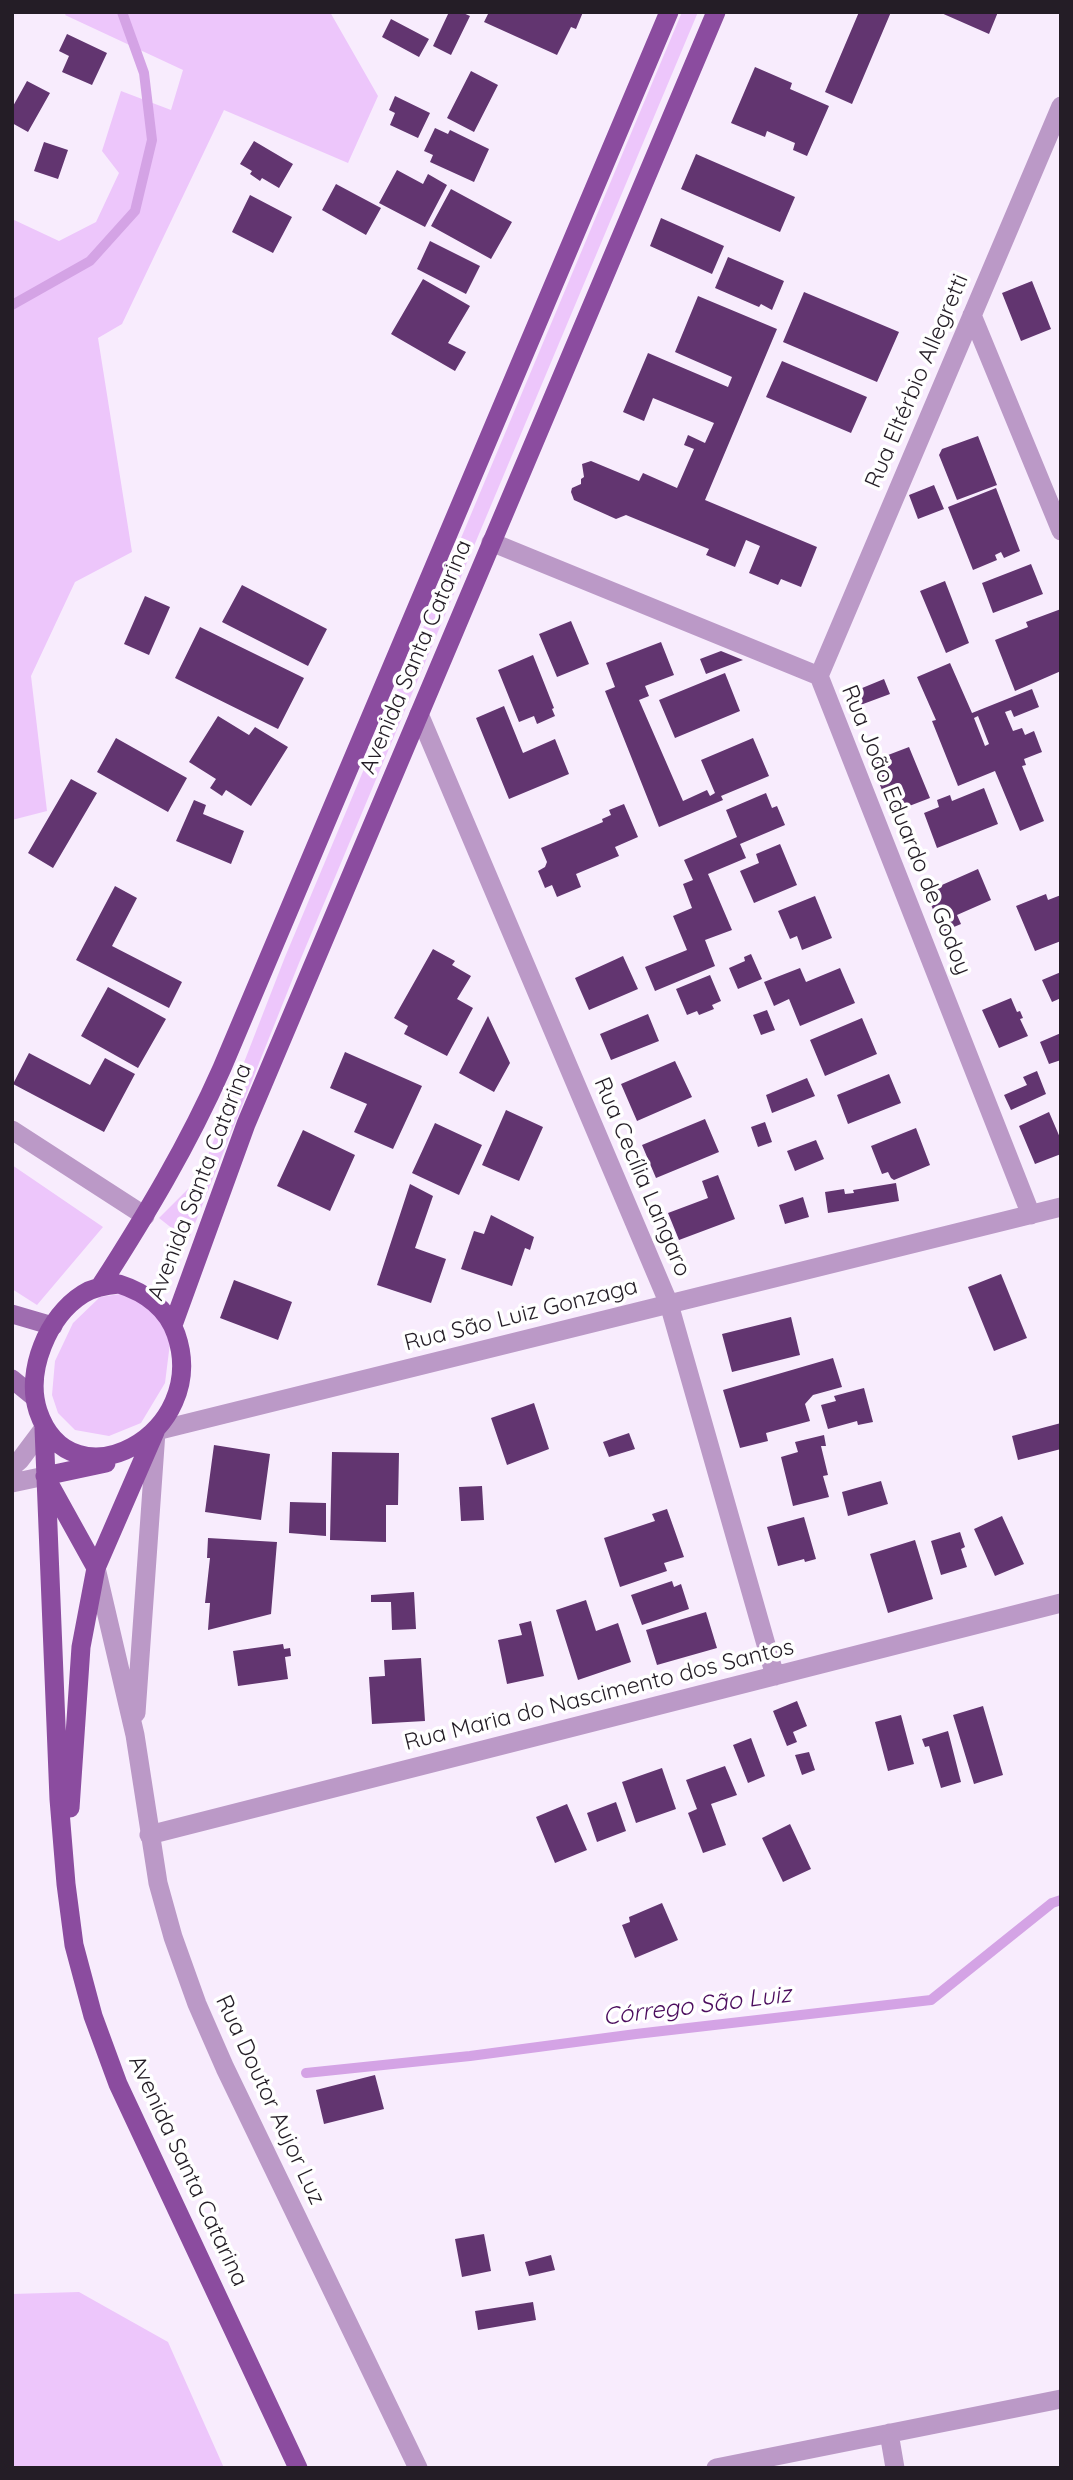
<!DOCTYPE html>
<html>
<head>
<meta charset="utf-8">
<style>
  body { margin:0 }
  #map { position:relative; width:1073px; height:2480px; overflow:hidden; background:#f8ecfd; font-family:Quicksand,sans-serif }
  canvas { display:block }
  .frame { position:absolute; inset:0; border:14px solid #241d26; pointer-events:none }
</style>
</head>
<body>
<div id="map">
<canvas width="1073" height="2480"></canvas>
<div class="frame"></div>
</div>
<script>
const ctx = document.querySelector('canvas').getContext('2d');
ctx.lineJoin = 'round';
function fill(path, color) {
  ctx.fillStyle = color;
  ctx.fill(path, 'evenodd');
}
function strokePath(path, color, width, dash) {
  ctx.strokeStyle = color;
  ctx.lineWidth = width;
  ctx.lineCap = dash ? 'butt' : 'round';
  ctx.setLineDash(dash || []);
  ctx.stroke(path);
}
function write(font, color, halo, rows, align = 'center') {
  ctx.font = font + ' Quicksand,sans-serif';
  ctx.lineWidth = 7;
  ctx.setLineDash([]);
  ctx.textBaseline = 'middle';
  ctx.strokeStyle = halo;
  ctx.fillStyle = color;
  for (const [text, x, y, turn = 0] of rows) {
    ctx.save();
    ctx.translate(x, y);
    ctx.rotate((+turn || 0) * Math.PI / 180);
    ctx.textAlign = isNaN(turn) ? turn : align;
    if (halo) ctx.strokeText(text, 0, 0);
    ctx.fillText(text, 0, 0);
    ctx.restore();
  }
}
const green = new Path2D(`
  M67 12H330L378 96 348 163 224 110 122 324 98 338 132 552 75 582 31 676 47 811 12 820V219L59 241 96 222 119 173 102 151 121 91 171 110 183 70 65 15Z
  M682 12H698L299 963 188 1241 159 1218 199 1178 285 957Z
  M12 1165 103 1227 37 1305 12 1289Z
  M127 1293 154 1312 171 1335 165 1383 141 1423 109 1436 75 1430 58 1413 52 1395 55 1361 73 1323 100 1297Z
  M79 2292 168 2342 224 2468H12V2294Z`);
const stream = new Path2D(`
  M12 305 90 261 135 211 152 140 144 73 122 12
  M306 2073 470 2056 636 2034 931 2000 1052 1903 1061 1900`);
const building = new Path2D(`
  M449 12H461L470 16 451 55 433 46Z
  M489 12H583L576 29 571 27 557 55 484 22Z
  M859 12H891L852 104 825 92Z
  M939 12H998L989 34Z
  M391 19 429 39 419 57 382 37Z
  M67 34 107 53 92 85 62 72 69 56 59 51Z
  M755 67 792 83 790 89 829 106 807 156 793 150 795 143 767 131 765 137 731 123Z
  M471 71 498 85 474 132 447 118Z
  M27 81 50 93 28 132 12 123V108Z
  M395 96 430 113 418 138 390 125 395 113 389 110Z
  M435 128 448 134 450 130 489 149 474 182 430 162 433 155 424 151Z
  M254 141 293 164 279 188 262 178 260 181 250 174 252 171 240 164Z
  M44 142 68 150 58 179 34 171Z
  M696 154 795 197 780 232 681 189Z
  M397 170 423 184 428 174 447 185 425 227 379 203Z
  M336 184 381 208 366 235 322 210Z
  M451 189 512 222 491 259 431 226Z
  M250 195 292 217 273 253 232 232Z
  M661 218 724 246 712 274 650 246Z
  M430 241 480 266 466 294 417 269Z
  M728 257 784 281 772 310 761 304 759 307 715 288Z
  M423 279 470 306 448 343 466 352 455 371 391 334Z
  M1032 281 1051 329 1021 341 1002 293Z
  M804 292 899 332 877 382 783 342Z
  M698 296 777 329 705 500 817 547 801 587 781 579 778 585 749 573 760 546 746 540 735 567 706 555 709 549 626 515 616 519 574 500 571 492 572 488 581 484V479L584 477 582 464 591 461 639 481 643 473 677 488 694 449 684 445 688 435 705 443 714 423 653 398 644 421 623 412 648 353 728 387 732 377 675 352Z
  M782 361 867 397 851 433 766 397Z
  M978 436 997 485 957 500 939 455 942 449Z
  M934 485 944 509 918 519 909 495Z
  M996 488 1020 551 1004 558 1001 552 995 555 997 560 973 570 948 507Z
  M1031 564 1043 594 993 613 982 583Z
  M945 581 969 643 946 653 920 591Z
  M242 585 327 629 308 666 222 622Z
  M145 596 170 607 149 655 124 644Z
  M1061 609V671L1015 691 995 640 1028 627 1026 622Z
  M571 621 589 664 557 677 539 634Z
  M200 627 304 678 278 729 175 678Z
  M661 642 674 675 645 686 649 696 639 700 683 801 707 790 710 796 715 793 701 760 753 738 769 776 721 796 723 800 659 827 605 691 615 687 606 663Z
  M721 651 743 660 706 674 700 659Z
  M533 655 554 708 552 709 555 716 537 724 534 716 519 722 498 670Z
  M950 663 972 713 1032 689 1039 707 1014 717 1011 710 1005 712 1013 731 1022 728 1025 735 1034 731 1042 752 1024 759 1026 765 1022 766 1044 821 1020 831 995 771 958 786 932 721 936 720 917 677ZM978 716 989 744 985 746 974 718Z
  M725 673 740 711 675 738 659 700Z
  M884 679 890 694 855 707 850 693Z
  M504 706 523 753 555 739 569 774 509 799 476 718Z
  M218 716 249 735 255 727 288 747 251 806 226 790 222 796 210 788 216 779 189 762Z
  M116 738 187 778 168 812 97 772Z
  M909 747 930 798 891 813 880 785 885 783 875 760Z
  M71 779 97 793 53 868 28 853Z
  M984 788 998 824 937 848 924 813 939 807 937 800 950 795 952 801Z
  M766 793 772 808 777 806 785 825 740 844 746 858 708 874 732 930 705 940 715 966 655 991 645 967 687 950 673 916 692 908 683 884 693 880 684 860 737 837 726 810Z
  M194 800 206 805 203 814 244 831 231 864 176 841Z
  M624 804 638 837 615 847 619 856 576 874 581 887 557 897 552 885 545 888 538 871 545 867 547 862 541 848 603 822 602 819 611 815 609 810Z
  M780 844 797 885 754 903 740 871 759 863 756 854Z
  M978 869 991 900 957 915 961 924 942 932 926 892Z
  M115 886 137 898 112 946 182 982 169 1008 76 960Z
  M1046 894 1048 900 1061 895V941L1035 951 1016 906Z
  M815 896 832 938 802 950 797 936 790 939 778 911Z
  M433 949 455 961 452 965 471 976 457 999 473 1008 447 1056 404 1034 408 1026 394 1018Z
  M751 954 762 979 738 989 729 968 745 961 744 957Z
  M623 956 638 989 589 1010 575 978Z
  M800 968 806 982 840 968 855 1003 800 1026 789 999 774 1006 764 982Z
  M1061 972V998L1052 1002 1042 980Z
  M710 975 721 1001 712 1005 714 1009 699 1015 697 1011 687 1015 676 989Z
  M108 987 166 1019 138 1068 81 1036Z
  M1011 998 1017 1012 1020 1011 1023 1018 1020 1019 1028 1036 999 1048 982 1010Z
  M767 1010 775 1030 761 1035 753 1015Z
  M648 1014 659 1041 611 1060 600 1034Z
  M488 1016 510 1063 494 1092 459 1073Z
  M862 1018 877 1054 825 1076 810 1040Z
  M1061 1033V1060L1049 1064 1040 1042Z
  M345 1052 422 1086 393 1149 354 1132 367 1104 330 1088Z
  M29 1053 90 1085 105 1058 135 1074 104 1132 13 1084Z
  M675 1061 692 1097 637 1121 621 1084Z
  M1037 1071 1046 1094 1011 1110 1004 1095 1027 1085 1023 1077Z
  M889 1074 901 1103 848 1124 837 1095Z
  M807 1078 815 1096 772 1113 766 1095Z
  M506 1110 543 1127 519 1181 482 1165Z
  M1049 1112 1061 1140V1154L1035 1164 1019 1126Z
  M705 1119 719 1152 656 1178 642 1145Z
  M765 1122 772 1142 758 1147 751 1127Z
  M435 1123 482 1145 459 1195 412 1173Z
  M916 1128 930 1165 894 1180 891 1178 888 1172 882 1174 871 1146Z
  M303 1130 355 1155 330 1211 277 1186Z
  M816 1140 824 1159 795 1171 787 1151Z
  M718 1175 735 1219 679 1240 668 1213 708 1198 702 1181Z
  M896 1183 899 1201 828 1213 825 1192 844 1189 845 1194 854 1193 853 1190Z
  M410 1184 433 1196 415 1248 446 1259 431 1303 377 1285Z
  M803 1197 809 1217 785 1224 779 1205Z
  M491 1215 534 1237 530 1250 525 1248 512 1286 461 1269 474 1231 484 1234Z
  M1001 1274 1027 1338 994 1351 968 1287Z
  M234 1280 292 1302 278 1340 220 1318Z
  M791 1317 800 1355 732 1372 722 1334Z
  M833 1358 842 1387 813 1395 805 1404 810 1421 766 1433 768 1441 740 1448 723 1390Z
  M864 1388 873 1422 858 1425 857 1421 828 1429 821 1405 836 1401 834 1396Z
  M534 1403 549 1449 507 1465 491 1418Z
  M1061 1423V1449L1018 1460 1012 1436Z
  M629 1433 635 1449 609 1457 603 1442Z
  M824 1435 826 1446H821L828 1475 823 1476 829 1497 793 1506 781 1457 798 1452 795 1442Z
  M214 1445 270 1454 261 1520 205 1512Z
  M332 1452 399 1453 398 1505H386V1542L330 1540Z
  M881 1481 888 1504 848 1516 842 1492Z
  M482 1486 484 1520 461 1521 459 1487Z
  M290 1502 326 1503V1536L289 1533Z
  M667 1509 684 1557 664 1563 667 1571 620 1587 604 1538 655 1521 652 1514Z
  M1002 1516 1024 1564 995 1576 974 1529Z
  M804 1517 816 1559 805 1562 804 1559 778 1566 767 1527Z
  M960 1532 965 1547 961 1549 967 1567 941 1575 931 1541Z
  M208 1538 277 1542 271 1614 208 1630 210 1603H205L210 1558H207Z
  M915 1540 933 1599 888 1613 870 1554Z
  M672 1581 674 1587 681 1584 689 1609 642 1625 631 1595Z
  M414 1592 416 1629 392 1630 391 1602H371V1595Z
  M586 1600 596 1631 618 1623 631 1662 578 1680 556 1610Z
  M706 1612 717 1648 657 1665 646 1630Z
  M531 1621 544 1676 507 1684 498 1640 522 1635 519 1624Z
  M283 1644 284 1649 290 1648 291 1656 285 1657 288 1679 238 1686 233 1651Z
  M421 1658 425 1721 372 1724 369 1677 385 1676 384 1660Z
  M797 1701 807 1726 793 1732 797 1742 787 1746 773 1711Z
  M983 1706 1003 1775 974 1784 953 1715Z
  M901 1715 914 1764 888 1771 875 1722Z
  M948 1731 961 1782 941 1788 929 1746 925 1747 922 1739Z
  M751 1738 765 1776 748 1783 733 1745Z
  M809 1752 815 1770 802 1775 795 1755Z
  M725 1766 737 1795 711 1804 726 1845 703 1853 688 1813 697 1809 686 1780Z
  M662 1768 676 1809 636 1823 622 1782Z
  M616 1802 626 1831 597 1842 587 1813Z
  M567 1804 587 1850 555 1863 536 1817Z
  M790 1824 811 1869 783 1882 762 1838Z
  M662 1903 678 1940 635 1958 622 1925 630 1922 629 1917Z
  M375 2075 384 2109 324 2124 316 2090Z
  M484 2234 491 2271 462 2277 455 2239Z
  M551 2255 555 2270 529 2276 525 2262Z
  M533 2302 536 2320 478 2330 475 2311Z`);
const minor = new Path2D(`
  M972 315 1061 531
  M491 542 819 676 1031 1215
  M819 676 1061 106
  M419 714 669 1304 775 1676
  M12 1130 145 1216
  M156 1431 1061 1207
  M149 1835 1061 1603
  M889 2433 895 2468
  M716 2468 1061 2399`);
const tertiary = new Path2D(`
  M12 1467 20 1460 44 1428
  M12 1483 45 1476
  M96 1568 135 1735 158 1883 173 1937 197 2004 225 2068 418 2468
  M136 1713 156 1432`);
const secondary = new Path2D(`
  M12 1314 53 1326
  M12 1379 34 1397`);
const primary = new Path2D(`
  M119 1284C144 1292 167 1308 176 1334 211 1434 71 1509 38 1411 25 1371 48 1316 83 1294 94 1287 106 1285 119 1284Z
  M101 1285C146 1215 188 1145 222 1068L669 12
  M173 1325 246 1124 716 12
  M44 1428 59 1799 66 1884 74 1945 93 2016 118 2084 298 2468
  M96 1568 45 1476 106 1463
  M70 1808 81 1647 96 1568 155 1432`);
const streetNames = [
  ["Rua Eltérbio Allegretti",917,381,-67],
  ["Avenida Santa Catarina",416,657,-67],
  ["Rua João Eduardo de Godoy",906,830,68],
  ["Rua Cecília Langaro",642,1177,67],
  ["Avenida Santa Catarina",200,1182,-69],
  ["Rua São Luiz Gonzaga",521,1315,-14],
  ["Rua Maria do Nascimento dos Santos",599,1695,-14],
  ["Rua Doutor Aujor Luz",270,2100,65],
  ["Avenida Santa Catarina",188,2171,65]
];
const waterNames = [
  ["Córrego São Luiz",697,2006,-7]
];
fill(green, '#edc6fb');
strokePath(stream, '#d4a3e5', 10);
fill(building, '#623570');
strokePath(minor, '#bb99c7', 19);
strokePath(tertiary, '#bb99c7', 19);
strokePath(secondary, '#9f6db0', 19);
strokePath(primary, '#8b4c9f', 19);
write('23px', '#241d26', '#fff', streetNames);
write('italic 24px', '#4b0c5d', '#fff', waterNames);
</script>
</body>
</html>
